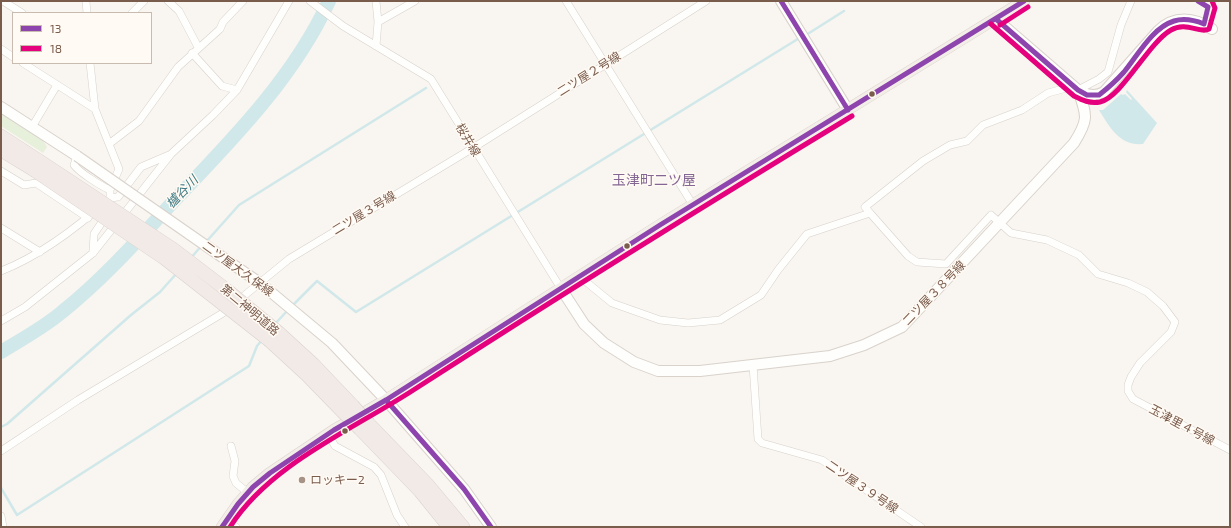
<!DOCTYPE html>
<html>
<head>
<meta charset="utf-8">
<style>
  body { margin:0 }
  #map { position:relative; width:1231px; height:528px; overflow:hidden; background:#f9f5f0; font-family:"Exo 2",sans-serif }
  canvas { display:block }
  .frame { position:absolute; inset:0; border:2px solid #7a5c4d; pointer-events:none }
  .legend { position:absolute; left:12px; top:12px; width:140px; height:52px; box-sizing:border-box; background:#fffaf3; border:1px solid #cabbb1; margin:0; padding:5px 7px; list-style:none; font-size:12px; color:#7a5c4d }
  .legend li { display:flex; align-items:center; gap:8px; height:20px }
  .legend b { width:20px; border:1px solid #cabbb1 }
</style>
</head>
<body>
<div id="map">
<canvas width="1231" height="528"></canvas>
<div class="frame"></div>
<ul class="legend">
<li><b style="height:5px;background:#8e44ad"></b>13</li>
<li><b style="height:5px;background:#e5007d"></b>18</li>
</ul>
</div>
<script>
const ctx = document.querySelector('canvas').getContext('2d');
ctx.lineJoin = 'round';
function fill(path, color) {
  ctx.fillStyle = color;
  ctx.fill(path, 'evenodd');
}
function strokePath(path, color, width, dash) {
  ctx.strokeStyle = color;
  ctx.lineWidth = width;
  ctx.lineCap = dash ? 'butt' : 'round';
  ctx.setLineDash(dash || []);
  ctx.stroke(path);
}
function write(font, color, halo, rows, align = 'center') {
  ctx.font = font + ' "Exo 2","Noto Sans JP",sans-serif';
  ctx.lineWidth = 3;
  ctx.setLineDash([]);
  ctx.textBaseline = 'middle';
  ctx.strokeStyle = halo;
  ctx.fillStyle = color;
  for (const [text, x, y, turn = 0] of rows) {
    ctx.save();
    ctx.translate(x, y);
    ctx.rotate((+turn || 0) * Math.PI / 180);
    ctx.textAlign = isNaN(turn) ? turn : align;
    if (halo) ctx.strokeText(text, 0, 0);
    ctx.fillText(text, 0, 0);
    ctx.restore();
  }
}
const green = new Path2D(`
  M1 113 42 139 47 147 43 153 1 126Z`);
const water = new Path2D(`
  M1127 90 1157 123 1143 144C1120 146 1110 128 1099 110H1103L1121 94 1123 95 1125 94 1131 100 1132 99 1126 92Z`);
const stream = new Path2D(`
  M806 35 844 11
  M206 242 239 205 426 88
  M191 258 202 245
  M292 306 317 281 356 312 801 37
  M274 325 288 310
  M1 427 7 424 131 315 160 292 177 273
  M1 488 17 515 249 366 257 346 262 340`);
const river = new Path2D(`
  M1 352C22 339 43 328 62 312 102 280 137 241 172 203 230 142 293 79 329 1`);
const street = new Path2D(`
  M3 1 22 13
  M86 1 87 13
  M168 1 179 11 198 47
  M310 1 343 26 431 79 560 287
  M376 1 378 22
  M566 1 693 205
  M132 13 144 1
  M376 46 378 22 415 1
  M1 49 13 57
  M192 53 222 86 237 90
  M23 63 95 109
  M1078 90 1099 79 1108 72 1121 25 1131 1
  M32 127 57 85
  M109 144 139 121 178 67 220 29 223 22 243 1
  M77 156 74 165C80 173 101 186 110 190
  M1 171 24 185 36 183 88 218
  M110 198 118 197 141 167 169 155
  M870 213 865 207 923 161 950 145 967 141 983 125 1022 110 1048 93 1074 86
  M1 228 40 252
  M93 253 94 234 106 216
  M1 271C42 255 78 227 110 198V190L119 169 95 109 90 63
  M579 276 612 303 660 320 688 323 720 320 761 295 778 270 807 234 870 213 908 256 917 262 946 264 991 215 1011 233 1047 240 1079 255 1098 274 1128 283 1147 292 1163 306 1175 322 1171 332 1140 363 1131 377 1128 385V391L1133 399 1230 450
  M1 321 25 307 93 253 171 154 213 115 237 90 289 1
  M753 365 758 439 762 443 822 460 921 527
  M328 434 335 446 374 467 381 475 397 515 405 527
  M231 446 235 461 233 476 236 483 248 493
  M1 451 78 400 223 313 289 259 473 148 706 1
  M1 516 3 527
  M226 519 236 527`);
const secondary = new Path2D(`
  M781 1 848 110
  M996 19 1078 90C1087 95 1095 97 1104 92L1158 31C1174 15 1194 17 1212 29
  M1 107 77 156
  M225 259 260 283 332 343 386 400 464 489 491 527
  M560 287 584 324 604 343 634 362 658 371H700L830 356 864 345 902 327 1074 143C1089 119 1087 116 1078 90`);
const primary = new Path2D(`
  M222 527 238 504 253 487 270 473 334 430 386 400 660 225 1024 1`);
const highway = new Path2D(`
  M1 136 38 160
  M1 150 34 170
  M279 333 314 365 353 406
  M270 341 307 375 343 412
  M369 424 427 484 463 527
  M360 429 420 491 449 527`);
const secondaryBridge = new Path2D(`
  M77 156 225 259`);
const highwayBridge = new Path2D(`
  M38 160 173 249 228 291 279 333
  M34 170 164 258 270 341
  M353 406 369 424
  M343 412 360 429`);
const bus1 = new Path2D(`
  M781 1 848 110
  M996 19 1078 90 1087 95H1099C1108 88 1116 81 1124 72 1138 55 1152 28 1174 21 1184 18 1194 20 1204 24L1208 7 1198 1
  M386 400 464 489 491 527
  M222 527 238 504 253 487 270 473 334 430 386 400 660 225 1024 1`);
const bus2 = new Path2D(`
  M991 24 1074 96C1082 100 1090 104 1100 102 1122 97 1148 43 1171 30 1186 21 1200 34 1209 29L1215 8 1212 1
  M1000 25 1028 7
  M230 527C270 464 354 429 415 389 559 296 705 205 852 116`);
const markers = [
  [872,94,3.5,"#7a5c4d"],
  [627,246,3.5,"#7a5c4d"],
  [345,431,3.5,"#7a5c4d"],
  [302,480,4,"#a69286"]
];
const streetNames = [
  ["二ツ屋２号線",589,74,-32],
  ["桜井線",468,140,59],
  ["二ツ屋３号線",364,213,-31],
  ["二ツ屋大久保線",238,269,36],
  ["二ツ屋３８号線",934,293,-46],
  ["第二神明道路",250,310,40],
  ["玉津里４号線",1182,425,28],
  ["二ツ屋３９号線",862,487,34]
];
const poiNames = [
  ["ロッキー2",310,480]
];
const waterNames = [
  ["櫨谷川",182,192,-46]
];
const quarterNames = [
  ["玉津町二ツ屋",654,180]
];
fill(green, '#e7f0db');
fill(water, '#d0e8ea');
strokePath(stream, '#d0e8ea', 2.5);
strokePath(river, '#d0e8ea', 14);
strokePath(street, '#d7d1cb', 8);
strokePath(secondary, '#d9d2cb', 12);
strokePath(primary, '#dad1cc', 12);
strokePath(highway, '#dad1cc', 14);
strokePath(street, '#fefefd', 7);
strokePath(secondary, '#fefefd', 10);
strokePath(primary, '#f3eee8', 11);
strokePath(highway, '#f2eae7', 13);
strokePath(secondaryBridge, '#d9d2cb', 12, []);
strokePath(highwayBridge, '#dad1cc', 14, []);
strokePath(secondaryBridge, '#fefefd', 10);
strokePath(highwayBridge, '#f2eae7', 13);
strokePath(bus1, '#8e44ad', 5);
strokePath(bus2, '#e5007d', 5);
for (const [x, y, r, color] of markers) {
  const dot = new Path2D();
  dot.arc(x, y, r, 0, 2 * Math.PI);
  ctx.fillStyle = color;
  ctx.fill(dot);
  strokePath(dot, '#fffaf3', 1.5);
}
write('12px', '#7a5c4d', '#fffaf3', streetNames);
write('12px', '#7a5c4d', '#fffaf3', poiNames, 'left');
write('italic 13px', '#437c86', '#fffaf3', waterNames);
write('14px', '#846695', '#fffaf3', quarterNames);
</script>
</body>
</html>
